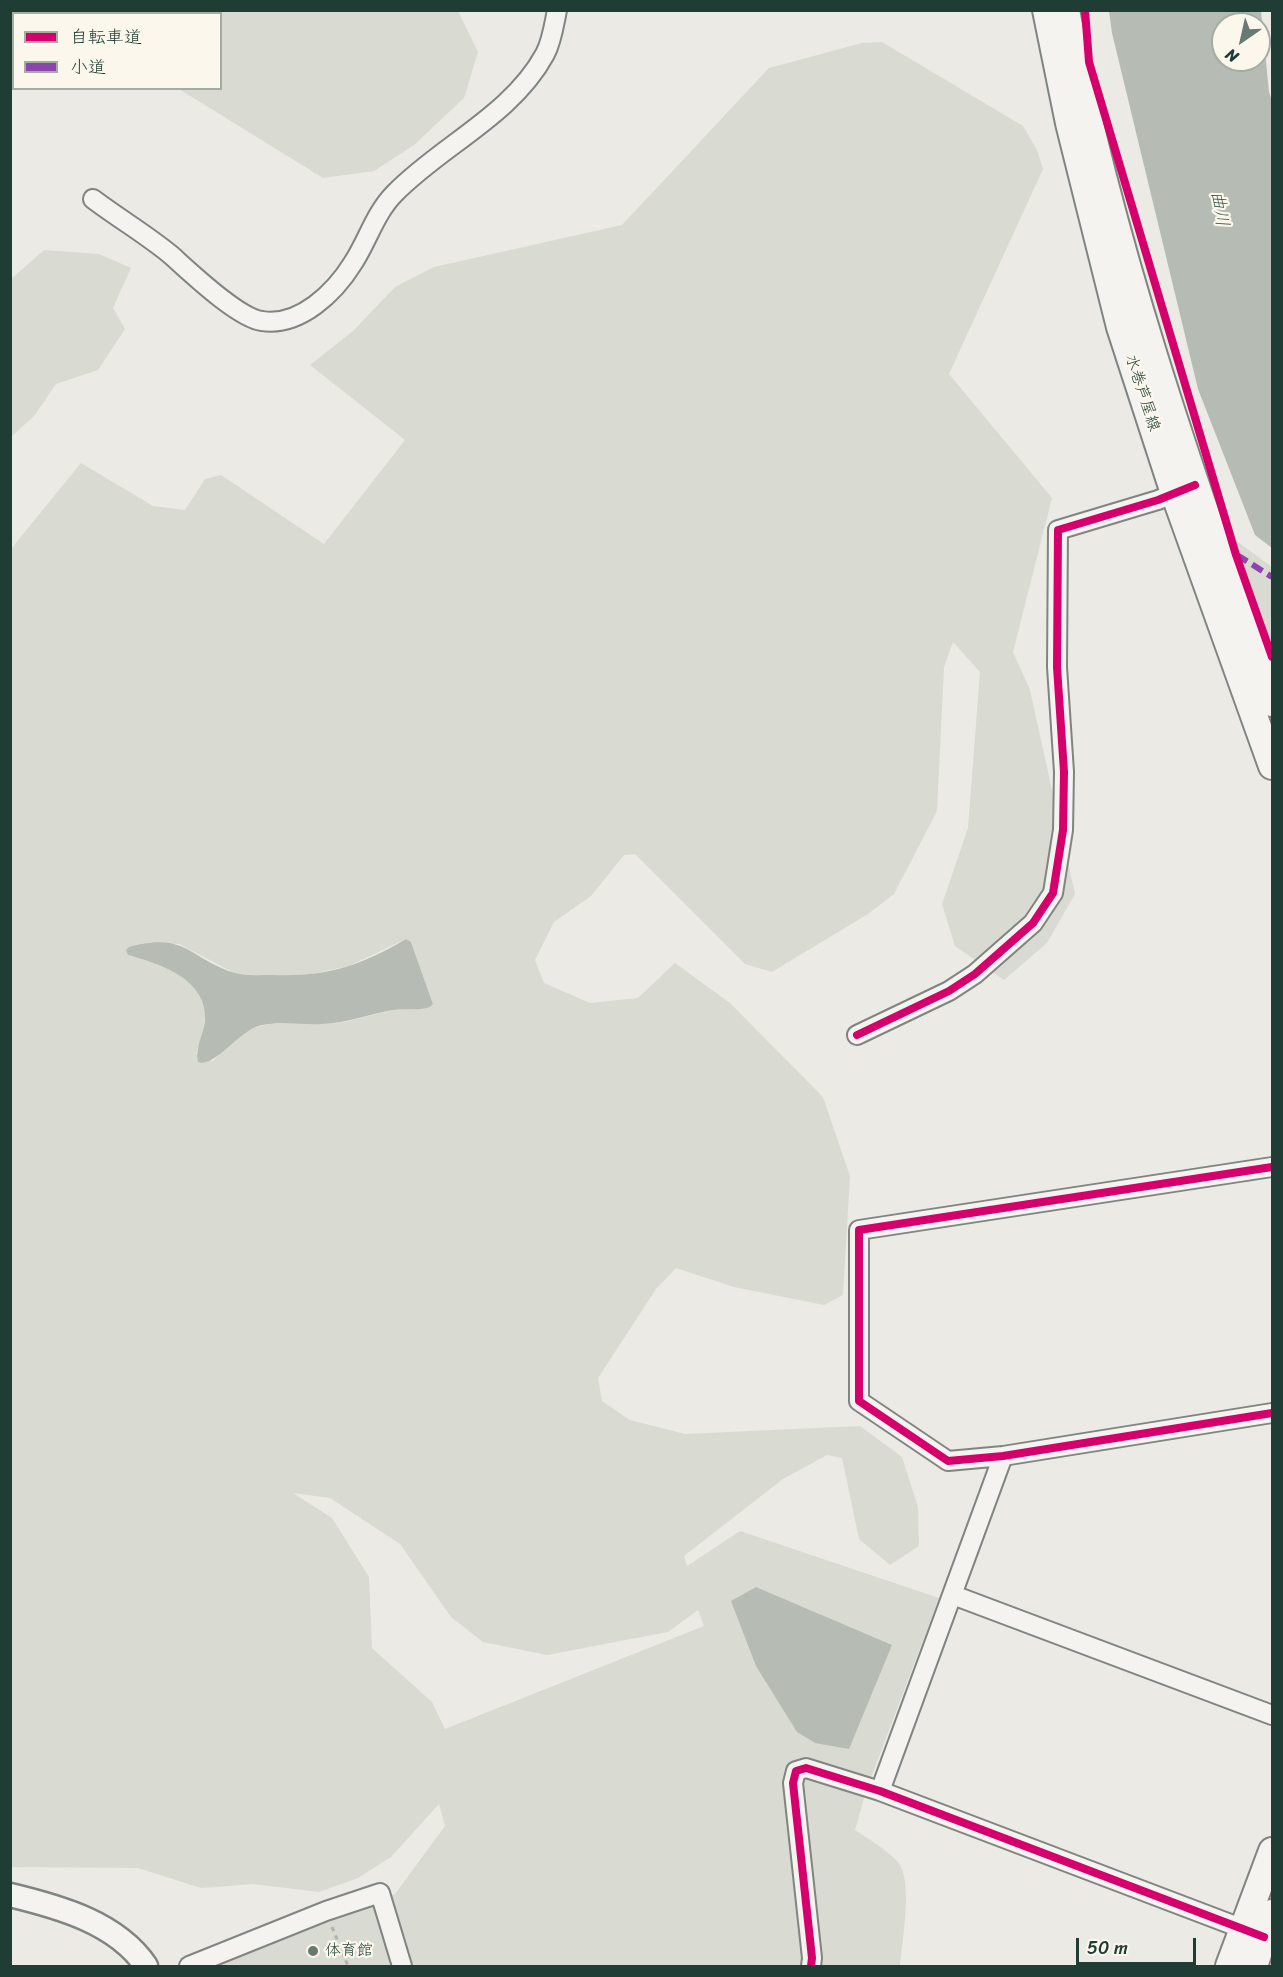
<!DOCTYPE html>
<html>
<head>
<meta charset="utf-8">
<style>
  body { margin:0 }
  #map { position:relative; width:1283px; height:1977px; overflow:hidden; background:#ebeae4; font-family:Sriracha,"Klee One",sans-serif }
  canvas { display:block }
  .frame { position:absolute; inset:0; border:12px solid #1f3d34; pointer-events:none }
  .legend { position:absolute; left:12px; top:12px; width:210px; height:78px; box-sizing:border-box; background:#fbf7ec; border:2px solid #a3ada2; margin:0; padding:8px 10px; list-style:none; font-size:18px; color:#1f3d34 }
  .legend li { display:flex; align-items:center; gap:12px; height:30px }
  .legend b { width:30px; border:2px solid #a3ada2 }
  .north { position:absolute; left:1211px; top:12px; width:60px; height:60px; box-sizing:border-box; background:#fbf7ec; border:2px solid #a3ada2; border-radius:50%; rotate:214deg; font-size:16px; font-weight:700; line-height:24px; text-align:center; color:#1f3d34 }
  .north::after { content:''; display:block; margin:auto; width:21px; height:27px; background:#667a72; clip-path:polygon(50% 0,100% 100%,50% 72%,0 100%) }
  .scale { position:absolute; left:1076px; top:1938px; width:120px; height:27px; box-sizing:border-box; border:3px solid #1f3d34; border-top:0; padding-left:8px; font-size:18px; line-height:21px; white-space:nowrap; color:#1f3d34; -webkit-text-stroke:4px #fbf7ec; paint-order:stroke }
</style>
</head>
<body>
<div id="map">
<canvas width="1283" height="1977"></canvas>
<div class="frame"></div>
<ul class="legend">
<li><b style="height:8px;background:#d6006c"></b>自転車道</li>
<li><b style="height:8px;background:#8e44ad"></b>小道</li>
</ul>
<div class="north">N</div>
<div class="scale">50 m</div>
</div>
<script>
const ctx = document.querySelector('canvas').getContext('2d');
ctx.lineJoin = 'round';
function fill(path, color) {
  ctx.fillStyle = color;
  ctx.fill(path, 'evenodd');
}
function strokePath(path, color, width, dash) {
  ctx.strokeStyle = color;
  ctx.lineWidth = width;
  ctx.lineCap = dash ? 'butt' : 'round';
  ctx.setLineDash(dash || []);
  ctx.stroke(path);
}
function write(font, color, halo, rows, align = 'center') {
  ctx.font = font + ' Sriracha,"Klee One",sans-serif';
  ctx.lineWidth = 4.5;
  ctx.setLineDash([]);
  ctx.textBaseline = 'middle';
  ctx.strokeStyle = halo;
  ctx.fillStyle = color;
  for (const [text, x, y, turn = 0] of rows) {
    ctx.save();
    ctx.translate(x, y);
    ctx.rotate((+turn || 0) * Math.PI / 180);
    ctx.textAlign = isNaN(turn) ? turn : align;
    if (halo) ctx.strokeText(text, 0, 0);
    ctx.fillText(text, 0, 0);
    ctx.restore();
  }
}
const green = new Path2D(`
  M73 11H458L478 52 464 98 414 145 374 171 323 178 179 89 220 88V14H77Z
  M882 42 1023 126 1037 150 1043 169 949 374 1052 498 1013 652 1030 690 1075 894 1047 943 1004 980 955 946 942 904 968 828 980 672 953 642 944 667 937 811 894 894 868 914 772 972 745 964 635 854 624 855 591 896 554 922 535 960 544 983 590 1003 638 998 675 963 730 1003 823 1097 850 1176 843 1295 824 1305 734 1287 676 1268 656 1289 598 1378 602 1401 630 1420 685 1434 860 1426 902 1457 918 1507 919 1546 890 1565 859 1539 842 1458 827 1455 783 1479 684 1556 687 1566 740 1531 939 1598 866 1791 855 1830C869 1839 885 1849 897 1861 914 1878 902 1942 900 1966H209L395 1894 445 1826 439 1804 391 1857 358 1878 319 1892 253 1884 201 1888 138 1868 11 1867V549L81 463 153 506 185 510 205 479 221 475 324 544 405 440 310 365 353 331 395 287 434 267 622 225 769 68 862 43ZM406 939 411 942 433 1004C417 1012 409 1007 393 1010 373 1014 355 1021 334 1023 275 1028 258 1009 213 1061L196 1054C200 1040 205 1027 205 1013 204 978 155 962 128 955L141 944H179L236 974 299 977 349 966ZM293 1493 330 1498 400 1544 451 1617 483 1642 547 1655 668 1632 698 1610 704 1626 445 1729 432 1702 372 1648 369 1577 332 1518Z
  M44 250 99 254 131 268 113 308 125 329 98 370 56 384 35 415 11 437V279Z
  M1235 540 1272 567V645Z`);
const water = new Path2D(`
  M1109 11H1261L1269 92 1272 101V548L1255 535 1198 389 1112 33ZM1223 24H1259V60H1223Z
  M406 939 411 942 433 1004 430 1007C418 1011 406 1008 393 1010 369 1014 347 1023 322 1024 302 1025 281 1021 262 1025 240 1029 215 1068 198 1062 195 1047 203 1035 205 1021 208 979 160 964 128 955L126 950 129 947C187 931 189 959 235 973 246 976 260 975 272 975 326 977 358 967 406 939Z
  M756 1587 892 1645 849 1749 815 1743 797 1732 756 1666 731 1601Z`);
const path = new Path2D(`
  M332 1927 348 1966`);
const minor = new Path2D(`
  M93 199C118 218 147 235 171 255 190 272 238 318 262 321 300 327 335 292 353 263 368 240 375 213 395 193 442 145 512 115 545 54 552 41 554 25 557 10
  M857 1035 949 991 975 974 1033 923 1053 893 1063 830 1064 772 1057 667 1058 530 1158 500 1185 489
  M1272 1167 859 1230V1401L948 1461 1003 1456 1272 1413
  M953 1595 1272 1715
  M880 1791 1003 1456
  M189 1966 326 1911 380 1893 402 1966
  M811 1966 812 1958 793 1783 796 1771 806 1768 880 1791 1254 1933`);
const tertiary = new Path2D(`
  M10 1895C60 1907 117 1923 146 1966`);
const secondary = new Path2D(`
  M1046 10 1069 123 1120 327 1173 490 1272 766
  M1066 10C1110 247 1192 477 1272 703
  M1229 1966 1272 1851
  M1254 1966 1272 1913`);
const quiet = new Path2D(`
  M1237 555 1272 577`);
const cycleway = new Path2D(`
  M1085 10 1089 62 1236 555 1272 657
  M857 1035 949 991 975 974 1033 923 1053 893 1063 830 1064 772 1057 667 1058 530 1158 500 1195 485
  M1272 1167 859 1230V1401L948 1461 1003 1456 1272 1413
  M811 1966 812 1958 793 1783 796 1771 806 1768 880 1791 1264 1937`);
const markers = [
  [313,1951,6,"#667a72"]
];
const streetNames = [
  ["水巻芦屋線",1142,393,72]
];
const poiNames = [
  ["体育館",325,1951]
];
const waterNames = [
  ["曲川",1219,209,80]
];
fill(green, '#d9dbd2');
fill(water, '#b6bcb4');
strokePath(minor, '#808581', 22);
strokePath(tertiary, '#808581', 27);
strokePath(secondary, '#808581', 30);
strokePath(path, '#b0b3af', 3, [4.5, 4.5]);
strokePath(minor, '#f4f3ef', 18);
strokePath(tertiary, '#f4f3ef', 22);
strokePath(secondary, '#f4f3ef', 26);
strokePath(quiet, '#8e44ad', 6, [12, 6]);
strokePath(cycleway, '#d6006c', 8);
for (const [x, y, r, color] of markers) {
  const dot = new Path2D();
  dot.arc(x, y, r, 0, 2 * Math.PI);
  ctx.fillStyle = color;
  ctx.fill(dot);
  strokePath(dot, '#fbf7ec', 2);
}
write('16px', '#1f3d34', '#fbf7ec', streetNames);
write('16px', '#1f3d34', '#fbf7ec', poiNames, 'left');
write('italic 18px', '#455d54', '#fbf7ec', waterNames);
</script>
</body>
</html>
